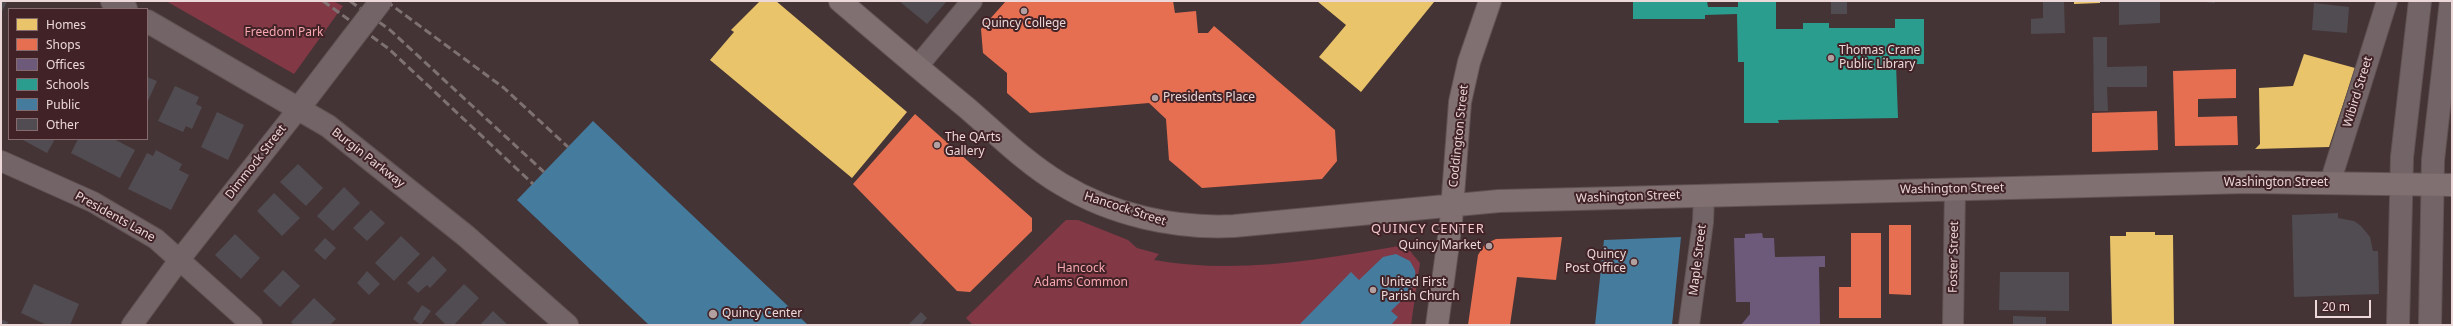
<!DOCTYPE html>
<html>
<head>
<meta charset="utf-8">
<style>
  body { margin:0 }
  #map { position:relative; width:2453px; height:326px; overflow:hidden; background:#453436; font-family:"Noto Sans",sans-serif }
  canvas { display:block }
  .frame { position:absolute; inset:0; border:2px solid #ecd8d9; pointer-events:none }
  .legend { position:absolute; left:8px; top:8px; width:140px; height:132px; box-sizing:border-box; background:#412327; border:1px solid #856b6e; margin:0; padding:5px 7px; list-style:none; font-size:12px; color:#ecd8d9 }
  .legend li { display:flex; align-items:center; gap:8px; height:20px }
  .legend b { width:20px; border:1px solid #856b6e }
  .scale { position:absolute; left:2315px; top:300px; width:56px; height:18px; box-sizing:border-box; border:2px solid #ecd8d9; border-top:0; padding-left:5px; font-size:12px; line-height:14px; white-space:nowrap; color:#ecd8d9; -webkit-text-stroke:3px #412327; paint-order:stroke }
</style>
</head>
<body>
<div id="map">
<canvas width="2453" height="326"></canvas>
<div class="frame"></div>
<ul class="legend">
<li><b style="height:11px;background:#e9c46a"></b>Homes</li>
<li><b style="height:11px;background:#e76f51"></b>Shops</li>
<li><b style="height:11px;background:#6d597a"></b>Offices</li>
<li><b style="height:11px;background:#2a9d8f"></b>Schools</li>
<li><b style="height:11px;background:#457b9d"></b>Public</li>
<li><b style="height:11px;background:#504c51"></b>Other</li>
</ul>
<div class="scale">20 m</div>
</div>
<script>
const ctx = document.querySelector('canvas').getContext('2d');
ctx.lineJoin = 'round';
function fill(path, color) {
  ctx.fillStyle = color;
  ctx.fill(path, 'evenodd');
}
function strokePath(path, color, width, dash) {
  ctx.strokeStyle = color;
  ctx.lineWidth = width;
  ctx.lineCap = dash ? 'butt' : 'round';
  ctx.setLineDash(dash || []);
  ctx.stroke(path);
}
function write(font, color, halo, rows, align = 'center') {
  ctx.font = font + ' "Noto Sans",sans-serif';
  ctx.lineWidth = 4;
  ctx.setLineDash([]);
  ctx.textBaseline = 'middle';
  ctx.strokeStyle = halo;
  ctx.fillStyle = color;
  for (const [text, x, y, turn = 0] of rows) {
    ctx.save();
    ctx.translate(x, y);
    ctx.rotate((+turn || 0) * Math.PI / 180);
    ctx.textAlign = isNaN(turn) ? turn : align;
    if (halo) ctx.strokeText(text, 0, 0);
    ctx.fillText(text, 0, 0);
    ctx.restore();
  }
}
const green = new Path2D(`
  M166 1H333L343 6 294 74Z
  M1066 220H1078L1128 240 1137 248 1159 254 1154 260C1237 275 1323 259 1405 245L1420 263 1411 325H973L966 318Z`);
const homes = new Path2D(`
  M760 1H776L907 112 852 178 710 60 734 32 731 30Z
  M1317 1H1433L1434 2 1361 92 1319 57 1346 25Z
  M2074 1H2100V3L2074 4Z
  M2304 54 2355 68 2329 147 2255 149 2260 144 2259 88 2293 86Z
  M2126 232H2155V235H2173L2174 325H2112L2110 236H2126Z`);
const shops = new Path2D(`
  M1006 1H1173L1175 13 1196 11 1198 33H1208L1214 26 1335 130 1337 161 1322 179 1202 188 1169 160 1166 119 1149 103 1030 113 1007 93V73L983 53 981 29Z
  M2236 69V98L2198 99V117L2237 116 2238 145 2175 146 2173 71Z
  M2157 111 2158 150 2092 152V113Z
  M915 114 1032 218V231L970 292 957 291 853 184Z
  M1889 225H1911V295L1889 294Z
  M1851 233H1881V318H1839V287H1851Z
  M1562 237 1556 280 1517 277 1510 325H1468L1478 255 1485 244 1496 239Z`);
const offices = new Path2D(`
  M1762 233 1763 238H1774L1775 257 1825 256V267H1819L1820 325H1741L1750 314V302H1736L1734 238H1745V234Z`);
const schools = new Path2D(`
  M1633 1H1707L1708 7H1738V1H1776V29H1803V23H1829V28H1895V19H1924V64H1896L1898 118 1778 120 1779 123H1744V62H1738L1737 14 1705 15V19H1633Z`);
const public = new Path2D(`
  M593 121 808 325H649L517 200Z
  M1681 237 1672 325H1595L1604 240Z
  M1396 254 1410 261 1415 270 1416 278 1410 292 1391 311 1398 317 1391 325H1299L1351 272 1359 280 1383 257Z`);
const building = new Path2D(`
  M1 1H7L1 14Z
  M899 1H947L927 24Z
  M1831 1H1847V14H1831Z
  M2043 1H2064L2065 33 2031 34V19L2043 18Z
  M2119 1H2160V23L2119 25Z
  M2195 1H2215V3Z
  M2314 3 2349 7 2347 33 2312 30Z
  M2093 37H2107V67L2147 66V87H2107L2108 111H2094Z
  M147 77 157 81 147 103Z
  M175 86 199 97 196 104 202 107 192 129 186 126 183 132 158 121Z
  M217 112 244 125 228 160 201 147Z
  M21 139H55L47 153Z
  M78 139H114L135 150 120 178 71 153Z
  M156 150 182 164 179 170 189 175 171 210 128 189 147 153 153 156Z
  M298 164 323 188 306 206 280 182Z
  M344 187 360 203 333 231 317 216Z
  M274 193 300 218 282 236 257 211Z
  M371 210 385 223 367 241 353 228Z
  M2338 213V218L2354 221 2361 226 2370 237 2373 251H2378L2379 294 2294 297 2292 215Z
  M235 234 260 258 241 279 215 255Z
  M401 236 420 254 394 281 375 263Z
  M325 238 336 248 325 260 314 250Z
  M433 256 447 270 430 288 427 285 418 293 407 283Z
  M283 270 300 286 280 307 263 291Z
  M367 271 380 284 369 295 357 283Z
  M2000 272H2069V311L1999 310Z
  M34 284 79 304 70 325H47L21 313Z
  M464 284 479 298 454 325H446L435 314Z
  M314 298 336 319 330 325H294L291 322Z
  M422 305 431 311 421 325 413 319Z
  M493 311 508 325H480Z
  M921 312 927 318 921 325H908Z
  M2013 316 2046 317V325H2013Z
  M1 319 8 322 7 325H1Z`);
const minor = new Path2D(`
  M917 67 972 1
  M1 161 93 202 156 239 252 325
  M2330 183 2387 1
  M132 325 180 259 299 108
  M1689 325 1703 222 1704 195
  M1953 325 1955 189`);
const tertiary = new Path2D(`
  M299 108 351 40`);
const secondary = new Path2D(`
  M112 1 126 9
  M147 21 328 126 466 236 567 325
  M2398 325 2402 157 2420 1
  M2430 325 2433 160 2451 1`);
const primary = new Path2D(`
  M840 1C882 37 924 73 967 108 997 134 1027 164 1061 184 1112 215 1175 229 1234 226L1499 201 2248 182 2452 185
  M1437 325 1451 222 1460 102 1469 62 1490 1`);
const rail = new Path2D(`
  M323 1 389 49 533 184
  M350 1 390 30 544 172
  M386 1 504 88 568 147`);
const tertiaryBridge = new Path2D(`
  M351 40 381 1`);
const markers = [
  [1024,11,4,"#b29fa0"],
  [1831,58,4,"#b29fa0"],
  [1155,98,4,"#b29fa0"],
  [937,145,4,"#b29fa0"],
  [1489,246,4,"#b29fa0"],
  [1634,262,4,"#b29fa0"],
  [1373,290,4,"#b29fa0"],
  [713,314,5,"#b29fa0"]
];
const poiNames = [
  ["Quincy College",1024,24,"center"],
  ["Thomas Crane",1839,51],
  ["Public Library",1839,65],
  ["Presidents Place",1163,98],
  ["The QArts",945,138],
  ["Gallery",945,152],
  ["Quincy Market",1481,246,"right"],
  ["Quincy",1626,255,"right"],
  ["Post Office",1626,269,"right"],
  ["United First",1381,283],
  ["Parish Church",1381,297],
  ["Quincy Center",722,314]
];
const parkNames = [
  ["Freedom Park",284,33],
  ["Hancock",1081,269],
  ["Adams Common",1081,283]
];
const streetNames = [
  ["Wibird Street",2358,92,-73],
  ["Coddington Street",1459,136,-84],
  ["Burgin Parkway",368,158,38],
  ["Dimmock Street",256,162,-52],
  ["Washington Street",2276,183],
  ["Washington Street",1952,189,-1],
  ["Washington Street",1628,197,-2],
  ["Hancock Street",1125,209,18],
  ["Presidents Lane",115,217,29],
  ["Foster Street",1954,257,-89],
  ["Maple Street",1698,260,-83]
];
const neighbourhoodNames = [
  ["QUINCY CENTER",1428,229]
];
fill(green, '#823845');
fill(homes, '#e9c46a');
fill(shops, '#e76f51');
fill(offices, '#6d597a');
fill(schools, '#2a9d8f');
fill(public, '#457b9d');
fill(building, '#504c51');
strokePath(minor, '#615254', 22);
strokePath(tertiary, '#615254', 24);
strokePath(secondary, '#615254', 24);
strokePath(primary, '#615254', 24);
strokePath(minor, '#736567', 20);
strokePath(tertiary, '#736567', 22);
strokePath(secondary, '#736567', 22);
strokePath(primary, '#807071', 22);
strokePath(rail, '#7d7172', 3, [8, 4]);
strokePath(tertiaryBridge, '#615254', 24, []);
strokePath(tertiaryBridge, '#736567', 22);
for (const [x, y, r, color] of markers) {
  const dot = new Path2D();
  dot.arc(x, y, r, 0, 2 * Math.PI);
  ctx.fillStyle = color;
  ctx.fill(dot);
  strokePath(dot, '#412327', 1.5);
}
write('12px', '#ecd8d9', '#412327', poiNames, 'left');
write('12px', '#f6a7af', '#412327', parkNames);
write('12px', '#ecd8d9', '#412327', streetNames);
ctx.letterSpacing = '1px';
write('13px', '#f1c8cc', '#412327', neighbourhoodNames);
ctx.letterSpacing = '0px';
</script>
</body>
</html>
